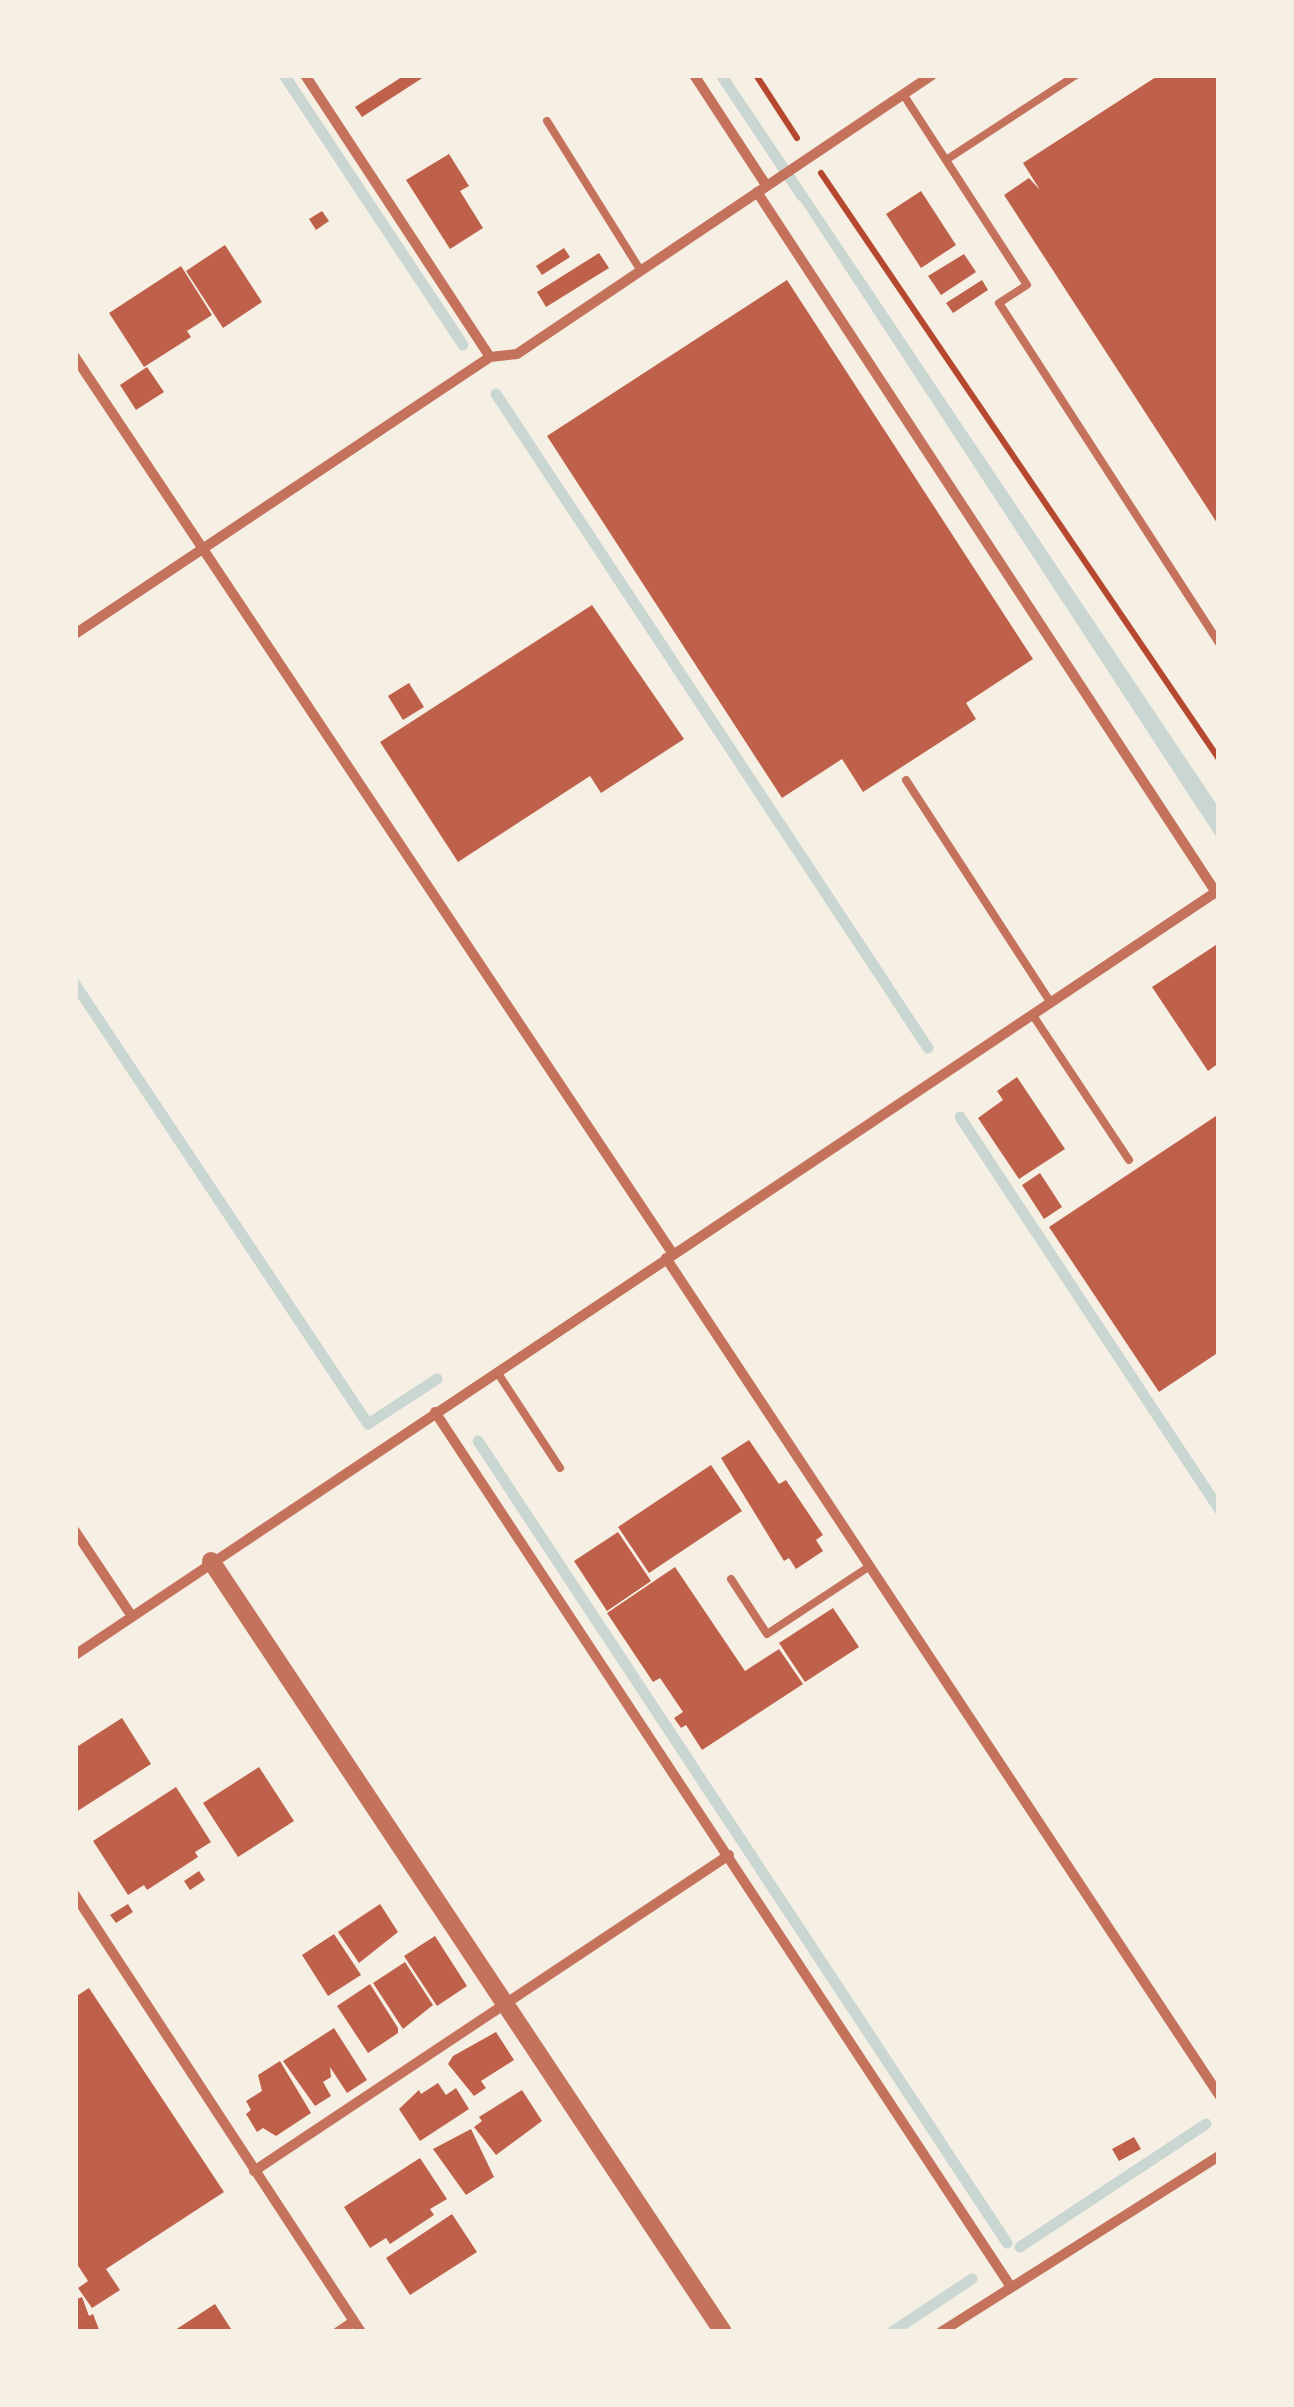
<!DOCTYPE html>
<html>
<head>
<meta charset="utf-8">
<style>
  body { margin:0 }
  #map { position:relative; width:1294px; height:2407px; overflow:hidden; background:#f6efe4; font-family:"Open Sans",sans-serif }
  canvas { display:block }
  .frame { position:absolute; inset:0; border:78px solid #f6efe4; pointer-events:none }
</style>
</head>
<body>
<div id="map">
<canvas width="1294" height="2407"></canvas>
<div class="frame"></div>
</div>
<script>
const ctx = document.querySelector('canvas').getContext('2d');
ctx.lineJoin = 'round';
function fill(path, color) {
  ctx.fillStyle = color;
  ctx.fill(path, 'evenodd');
}
function strokePath(path, color, width, dash) {
  ctx.strokeStyle = color;
  ctx.lineWidth = width;
  ctx.lineCap = dash ? 'butt' : 'round';
  ctx.setLineDash(dash || []);
  ctx.stroke(path);
}
const water = new Path2D(`
  M800 183 1219 808V841L792 188Z`);
const stream = new Path2D(`
  M284 75 463 345
  M721 75 802 196
  M496 394 928 1048
  M75 984 368 1424 437 1379
  M960 1117 1219 1509
  M478 1441 1007 2243
  M1020 2247 1206 2124
  M892 2332 972 2279`);
const building = new Path2D(`
  M405 75H427L362 117 355 107Z
  M1159 75H1219V526L1004 195 1029 178 1040 190 1023 163Z
  M449 154 469 186 460 191 483 228 450 249 406 180Z
  M921 191 956 245 921 268 886 214Z
  M322 211 329 221 316 230 309 219Z
  M225 245 262 302 223 328 186 271Z
  M564 248 570 257 542 275 536 266Z
  M599 253 609 268 546 307 537 292Z
  M964 254 976 272 941 295 928 276Z
  M181 266 212 315 187 331 191 337 144 367 109 313Z
  M787 280 1033 659 966 703 976 719 863 792 842 759 782 798 547 436Z
  M982 280 988 290 953 313 946 303Z
  M147 367 164 392 136 410 120 385Z
  M592 605 684 739 601 793 590 776 458 862 380 742Z
  M409 683 424 707 403 720 388 696Z
  M1219 943V1063L1208 1071 1152 987Z
  M1017 1077 1065 1149 1019 1179 978 1118 1003 1100 997 1091Z
  M1219 1114V1352L1159 1392 1049 1227Z
  M1040 1173 1062 1207 1044 1219 1022 1185Z
  M749 1440 779 1484 786 1480 823 1535 816 1540 823 1551 796 1569 789 1558 784 1561 721 1458Z
  M711 1465 742 1511 649 1573 618 1527Z
  M618 1532 651 1581 607 1611 574 1561Z
  M675 1567 745 1671 779 1649 803 1684 702 1750 686 1725 681 1728 674 1718 683 1712 660 1678 653 1682 607 1613Z
  M833 1608 859 1647 805 1682 779 1643Z
  M122 1718 151 1764 76 1812 75 1748Z
  M259 1767 294 1821 238 1857 203 1803Z
  M176 1787 211 1842 195 1852 198 1857 147 1890 144 1885 128 1895 93 1841Z
  M199 1871 205 1880 190 1890 184 1881Z
  M128 1904 133 1912 116 1923 110 1915Z
  M380 1904 398 1932 359 1963 338 1932Z
  M334 1934 361 1975 328 1996 302 1955Z
  M435 1936 467 1986 437 2006 404 1956Z
  M405 1962 433 2005 403 2029 373 1983Z
  M370 1984 398 2028V2033L368 2053 337 2006Z
  M89 1988 224 2192 106 2269 120 2290 92 2308 78 2288 88 2281 75 2261V1997Z
  M334 2028 367 2080 347 2093 330 2067 331 2077 323 2082 331 2096 315 2106 283 2061Z
  M496 2032 514 2060 481 2081 486 2088 474 2096 448 2064 453 2056Z
  M280 2061 311 2113 276 2136 263 2128 257 2132 246 2114 251 2110 246 2101 262 2091 258 2075Z
  M438 2083 446 2095 456 2088 469 2109 420 2141 399 2109 419 2090 421 2094Z
  M522 2090 542 2121 496 2155 474 2127 482 2121 479 2117Z
  M471 2129 494 2177 466 2195 433 2149Z
  M1134 2137 1141 2149 1119 2161 1112 2149Z
  M420 2158 447 2199 430 2209 434 2215 390 2244 386 2238 370 2248 344 2207Z
  M452 2214 477 2252 410 2295 386 2258Z
  M82 2297 89 2316 93 2314 100 2332H75V2300Z
  M215 2304 233 2332H172Z`);
const path = new Path2D(`
  M756 75 797 138
  M821 173 1219 759`);
const service = new Path2D(`
  M903 94 1027 285 999 303 1219 643
  M547 121 641 271
  M946 160 1076 75
  M906 780 1051 1003
  M1032 1014 1129 1160
  M497 1372 560 1468
  M731 1579 767 1634 870 1566`);
const minor = new Path2D(`
  M305 75 490 357
  M694 75 766 185
  M757 192 1217 894
  M75 357 673 1254
  M75 634 490 357 517 354 932 75
  M666 1258 1219 2095
  M435 1412 1011 2287
  M75 1531 131 1615
  M75 1655 1219 890
  M75 1895 361 2332
  M254 2171 729 1855
  M338 2332 353 2322
  M941 2332 1219 2156`);
const tertiary = new Path2D(`
  M211 1561 723 2332`);
fill(water, '#c9d6d2');
strokePath(stream, '#c9d6d2', 11);
fill(building, '#bf614a');
strokePath(path, '#b5482f', 6);
strokePath(service, '#c5725c', 8);
strokePath(minor, '#c5725c', 10);
strokePath(tertiary, '#c5725c', 18);
</script>
</body>
</html>
